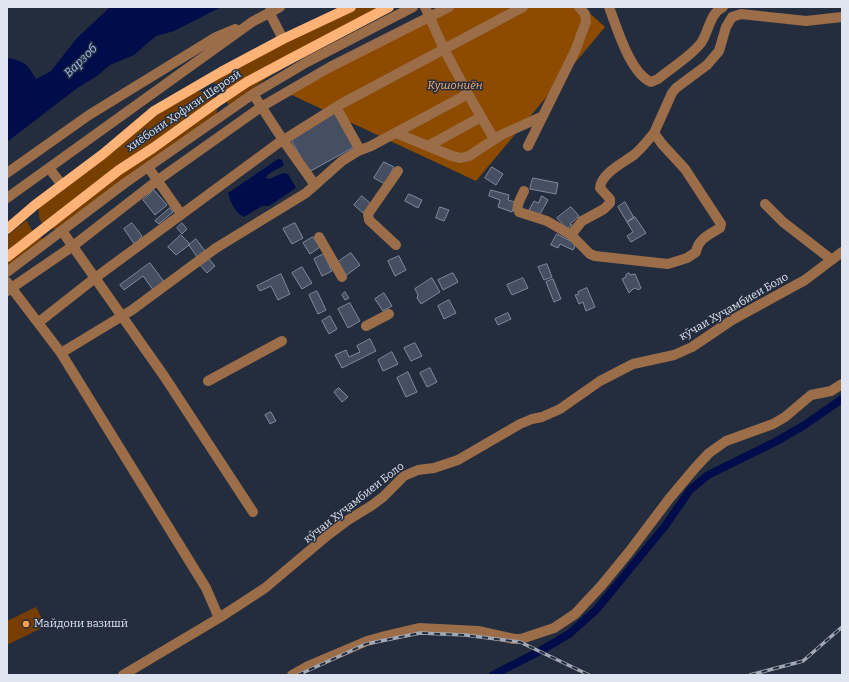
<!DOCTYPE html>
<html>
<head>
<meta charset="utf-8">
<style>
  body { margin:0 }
  #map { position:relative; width:849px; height:682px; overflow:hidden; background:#242d3d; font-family:Bitter,serif }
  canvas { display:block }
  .frame { position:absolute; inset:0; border:8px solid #dfe5f0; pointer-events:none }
</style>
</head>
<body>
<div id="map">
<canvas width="849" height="682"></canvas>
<div class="frame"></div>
</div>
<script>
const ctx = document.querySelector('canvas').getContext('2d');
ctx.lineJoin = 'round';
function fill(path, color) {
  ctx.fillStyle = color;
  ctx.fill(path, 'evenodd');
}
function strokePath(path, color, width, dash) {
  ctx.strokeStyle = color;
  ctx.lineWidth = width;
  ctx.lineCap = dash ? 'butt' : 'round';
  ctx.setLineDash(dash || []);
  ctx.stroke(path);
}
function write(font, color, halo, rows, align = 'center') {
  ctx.font = font + ' Bitter,serif';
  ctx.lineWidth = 3;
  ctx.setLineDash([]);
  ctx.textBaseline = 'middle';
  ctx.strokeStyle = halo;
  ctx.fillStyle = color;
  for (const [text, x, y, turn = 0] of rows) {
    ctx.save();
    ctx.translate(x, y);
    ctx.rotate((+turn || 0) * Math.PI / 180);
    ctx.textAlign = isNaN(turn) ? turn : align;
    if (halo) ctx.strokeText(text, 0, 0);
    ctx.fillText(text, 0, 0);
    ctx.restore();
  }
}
const green = new Path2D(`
  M358 7H381L295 56 238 100 228 105C226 95 221 88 213 82L260 53Z
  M202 91C215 94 220 103 216 115L57 229C43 229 37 221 39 207L155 116 195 92Z
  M27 220C30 231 37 236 46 240L7 267V236Z
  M36 607 46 626 7 645V621Z`);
const forest = new Path2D(`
  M439 7H583L605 27 476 181 281 90Z`);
const water = new Path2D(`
  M110 7H221L174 31 156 36 134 55 110 65 97 76 76 89 7 142V59L9 58C26 62 28 65 36 79L51 71 77 38Z
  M278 159 282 160 284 165C278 170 269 171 266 178L269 179 283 173 288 174 296 188 269 206H262L244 217C235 213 231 203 228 193Z`);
const canal = new Path2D(`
  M493 675 540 651 569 634 596 610 665 526 690 490 708 475 775 442 803 426 842 399`);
const building = new Path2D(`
  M335 112 354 147 309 172 290 138Z
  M384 162 394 167 385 184 374 178Z
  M492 167 503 174 496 185 485 178Z
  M533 178 558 183 556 194 530 189Z
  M154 190 167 205 155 215 143 200Z
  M491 190 509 195 508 200 515 202 512 212 498 207 500 200 489 196Z
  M409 194 422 200 418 208 405 201Z
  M362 196 371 204 363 213 354 205Z
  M542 196 548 200 539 216 529 210 534 201 538 203Z
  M625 202 634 218 627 222 618 207Z
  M440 207 449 210 444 221 436 218Z
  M571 207 579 216 570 224 572 225 567 229 557 218Z
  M170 208 173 212 159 224 155 221Z
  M635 217 646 233 631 242 627 236 633 232 627 222Z
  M132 223 142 236 135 245 124 229Z
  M182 223 187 229 182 234 177 228Z
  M295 223 303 238 292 244 283 229Z
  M557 234 576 244 573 250 560 244 558 248 551 245Z
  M181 235 189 243V245L176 255 168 247Z
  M313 237 320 247 310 254 303 243Z
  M196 239 205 251 197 257 189 245Z
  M351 253 360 265 344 277 338 262Z
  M324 254 332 271 322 276 314 259Z
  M399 256 406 270 395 276 388 261Z
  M208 258 215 266 207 273 200 265Z
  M150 263 165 283 154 291 143 276 124 290 120 285Z
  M547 264 552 277 544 280 538 267Z
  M302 267 312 283 302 289 292 273Z
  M453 273 458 282 443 290 438 280Z
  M629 273 630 275 635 274 641 288 638 290 636 288 633 289 629 293 622 279 626 277V275Z
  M281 274 290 294 278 300 271 286 260 291 257 286Z
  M432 278 440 292 421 304 417 298 418 295 415 289Z
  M523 278 528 288 512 295 507 285Z
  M553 279 561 299 554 302 546 282Z
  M587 288 595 307 586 311 583 302 579 304 575 295 579 294 578 292Z
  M317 291 326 310 318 314 309 295Z
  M345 292 349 298 345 300 342 295Z
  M384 293 392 306 383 311 375 299Z
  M449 300 456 313 444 319 438 306Z
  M350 303 360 321 348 328 338 309Z
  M508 313 511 319 498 325 495 319Z
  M330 316 337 329 329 334 322 321Z
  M370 339 376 351 342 368 335 355 346 350 349 357 360 352 357 346Z
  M415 343 422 356 411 361 404 348Z
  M392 352 398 364 383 371 378 360Z
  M430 368 437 382 427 387 420 373Z
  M408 372 417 392 406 397 397 378Z
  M339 388 348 397 342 402 334 392Z
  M271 412 276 421 270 424 265 415Z`);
const minor = new Path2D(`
  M609 7C617 28 630 73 651 82L658 79C671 68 690 57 701 43 709 32 709 14 723 7
  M269 12 283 39
  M253 94 283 140 315 185
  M468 94 494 139
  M336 107 360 150
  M396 133 452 156 461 158 469 156 501 135 543 116
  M428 146 481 117
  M528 146 576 49 582 32 586 22 585 14 579 7
  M148 167 181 214
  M49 168 62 185
  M7 173 89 115 216 37 235 29
  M524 191C521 198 515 206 519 212L547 221 571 235 590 254 595 256 668 264 687 258 696 252C698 239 710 234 720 228L721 224 685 169 662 144 654 133 672 93 676 88 707 65 719 51 726 27 732 17 741 14 806 21 842 17
  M7 198 252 22 280 7
  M765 204 783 222 832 260
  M62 231 164 376 253 512
  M571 235 582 221 604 209 610 203V199L600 188C601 173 625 162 635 154 642 148 648 140 654 133
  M319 237 342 277
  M396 245 369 220 368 214 398 171
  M7 272 125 183 253 94 307 62 413 7
  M7 282 61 353 206 588 219 618
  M7 291 73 246 158 180 261 107 330 67 449 7
  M39 322 95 278 277 144 341 104 523 7
  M366 326 389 314
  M61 353 132 310 216 248 306 193 342 161 358 151 371 146 468 94 444 49 425 7
  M208 381 282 341
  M123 675 219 618 265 588 328 535 348 520 371 506 383 497 404 476 418 470 434 468 458 460 520 424 532 419 542 417 560 409 600 381 633 364 674 355 692 347 732 320 805 280 842 252
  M292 675 308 666 367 641 385 636 419 628 478 631 514 639H521L554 628 575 614 602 585 629 552 669 499 695 468 709 453 726 441 773 424 785 417 811 395 831 391 842 384`);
const major = new Path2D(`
  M7 229 35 205 103 154 154 111 221 72 283 39 351 7
  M7 257 119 170 153 148 220 100 247 82 292 58 389 7`);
const rail = new Path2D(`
  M298 675 366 644 420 633 465 635 520 642 589 675
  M750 675 803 661 842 627`);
const markers = [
  [26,624,4,"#fb9e50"]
];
const parkNames = [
  ["Кушониён",455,86]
];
const streetNames = [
  ["хиёбони Ҳофизи Шерозӣ",184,111,-34],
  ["кӯчаи Хуҷамбиеи Боло",734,307,-30],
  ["кӯчаи Хуҷамбиеи Боло",354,503,-38]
];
const poiNames = [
  ["Майдони вазишӣ",34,624]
];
const waterNames = [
  ["Варзоб",81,61,-45]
];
fill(green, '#763e00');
fill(forest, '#8c4b01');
fill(water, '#000d4a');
strokePath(canal, '#000d4a', 8);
fill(building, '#454f61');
strokePath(building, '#7f8a9e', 1);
strokePath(minor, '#9b6d49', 10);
strokePath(major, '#feb275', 10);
strokePath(rail, '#a2a9b5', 3.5);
strokePath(rail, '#242d3d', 2, [6]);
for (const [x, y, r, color] of markers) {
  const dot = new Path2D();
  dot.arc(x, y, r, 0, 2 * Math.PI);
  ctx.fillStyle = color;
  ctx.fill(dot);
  strokePath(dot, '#242d3d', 1.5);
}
write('italic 11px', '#fab075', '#242d3d', parkNames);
write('11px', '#dfe5f0', '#242d3d', streetNames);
write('11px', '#dfe5f0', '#242d3d', poiNames, 'left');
write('italic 12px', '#a1bff7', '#242d3d', waterNames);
</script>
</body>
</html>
